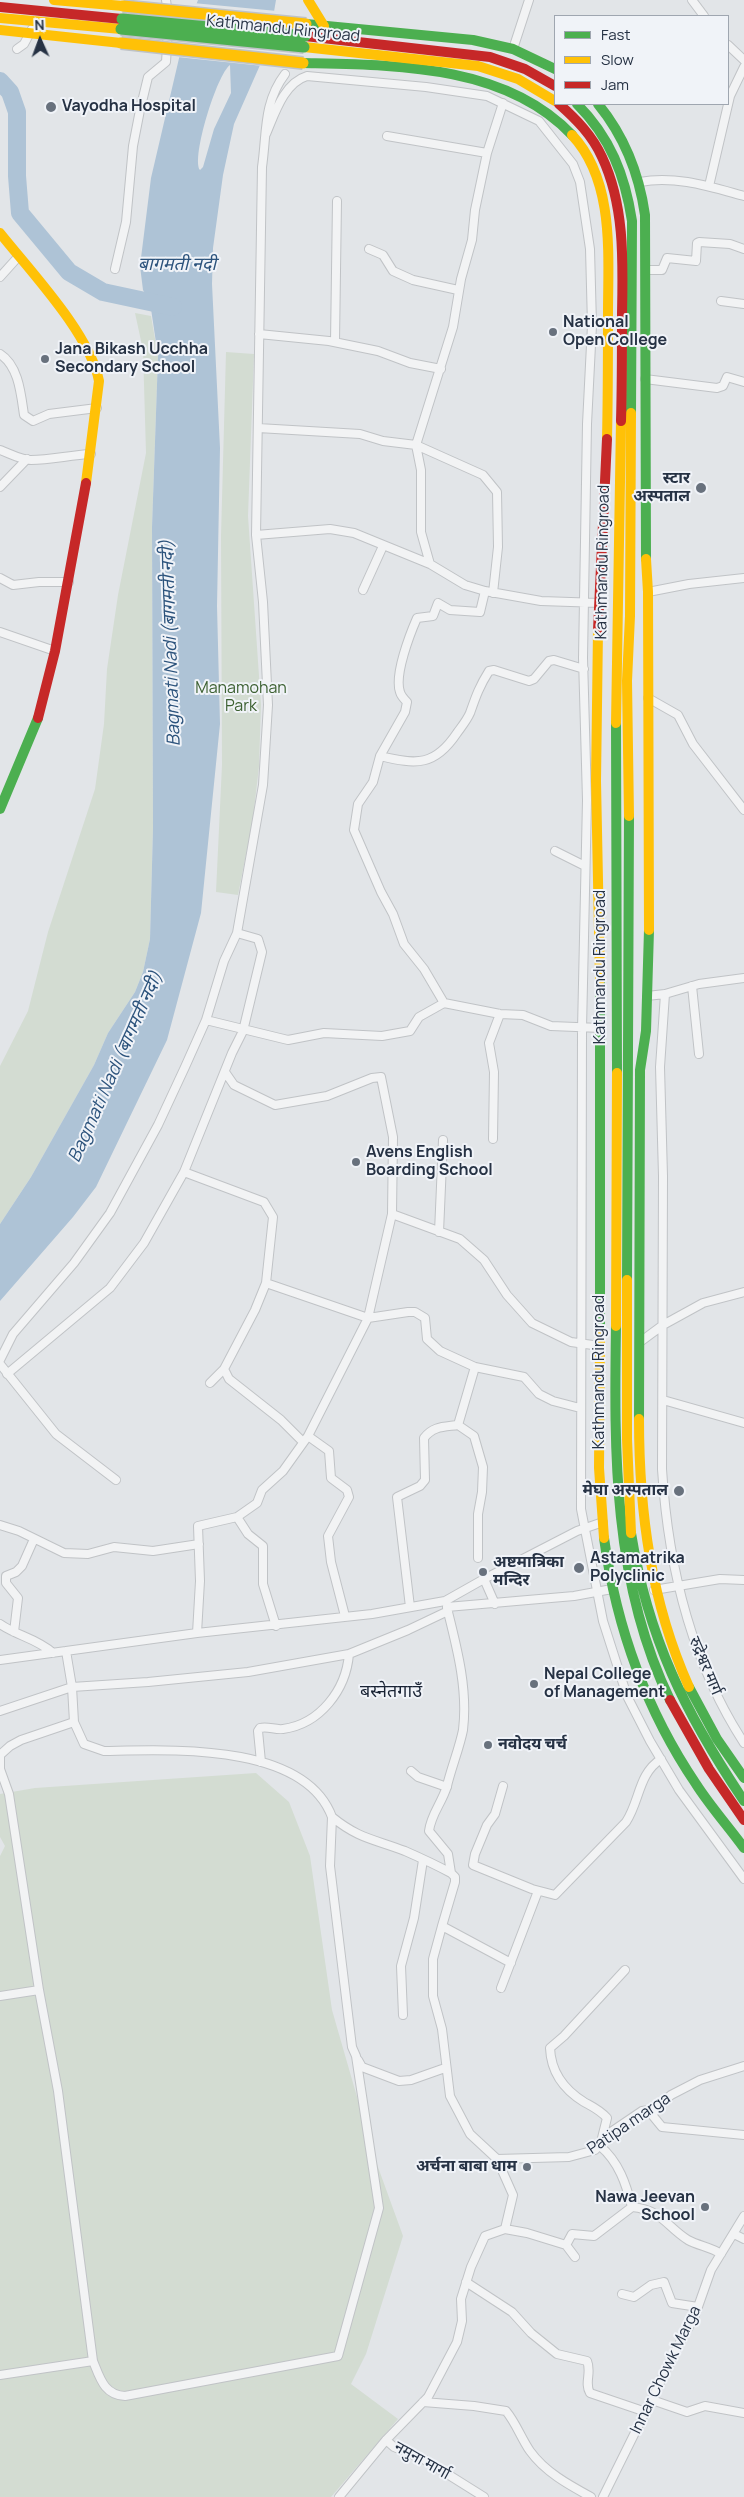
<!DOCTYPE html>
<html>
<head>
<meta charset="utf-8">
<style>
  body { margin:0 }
  #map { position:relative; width:744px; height:2497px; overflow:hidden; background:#e2e5e8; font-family:Manrope,sans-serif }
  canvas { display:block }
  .legend { position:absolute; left:554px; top:15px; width:175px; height:90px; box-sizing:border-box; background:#f0f3f8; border:1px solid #9fa6b0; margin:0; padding:6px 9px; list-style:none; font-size:15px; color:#263244 }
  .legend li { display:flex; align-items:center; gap:10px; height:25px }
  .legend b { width:25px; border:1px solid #9fa6b0 }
  .north { position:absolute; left:15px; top:15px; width:50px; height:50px; -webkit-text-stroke:4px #f0f3f8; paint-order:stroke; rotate:358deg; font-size:14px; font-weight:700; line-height:20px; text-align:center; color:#263244 }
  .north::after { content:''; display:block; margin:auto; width:18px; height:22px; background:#263244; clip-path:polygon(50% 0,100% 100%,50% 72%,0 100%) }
</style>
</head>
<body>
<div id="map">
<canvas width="744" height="2497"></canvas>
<ul class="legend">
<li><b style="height:6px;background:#4caf50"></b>Fast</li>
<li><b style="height:6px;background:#ffc107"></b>Slow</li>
<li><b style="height:6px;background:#c62828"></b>Jam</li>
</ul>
<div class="north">N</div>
</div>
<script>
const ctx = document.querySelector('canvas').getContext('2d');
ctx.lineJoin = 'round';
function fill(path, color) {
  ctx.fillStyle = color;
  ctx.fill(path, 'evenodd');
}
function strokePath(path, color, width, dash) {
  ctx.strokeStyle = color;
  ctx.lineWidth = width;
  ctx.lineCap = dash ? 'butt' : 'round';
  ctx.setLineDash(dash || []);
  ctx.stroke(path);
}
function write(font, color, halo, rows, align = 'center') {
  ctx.font = font + ' Manrope,"Noto Sans Devanagari",sans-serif';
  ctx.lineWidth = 4;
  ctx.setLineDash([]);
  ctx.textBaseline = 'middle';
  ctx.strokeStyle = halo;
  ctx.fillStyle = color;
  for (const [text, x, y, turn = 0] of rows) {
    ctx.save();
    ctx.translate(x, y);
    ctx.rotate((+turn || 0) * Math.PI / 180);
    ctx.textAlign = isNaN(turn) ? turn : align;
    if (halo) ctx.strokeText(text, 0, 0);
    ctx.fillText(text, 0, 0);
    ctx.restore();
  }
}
const green = new Path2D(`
  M135 313 151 316 158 356 152 527 153 828 150 939 143 972 135 992 108 1033 94 1065 31 1177 0 1224V1066L28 1011 48 932 95 789 104 724 107 669 118 595 146 453 143 350Z
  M226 352 254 354 248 516 261 705 259 766 253 819 238 895 216 892 222 765 221 536Z
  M256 1773 289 1802 310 1856 332 2010 374 2156 403 2236 366 2354 351 2384 398 2419 331 2497H0V1856L5 1846 0 1837V1794L35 1788Z`);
const water = new Path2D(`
  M198 0H276L268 47 234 124 223 175 213 248 212 284 220 448 217 606 220 724 201 913 167 1040 96 1187 73 1217 0 1301V1224L31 1177 94 1065 108 1033 135 992 143 972 150 939 153 828 152 527 158 356 150 302 143 290 140 266 151 178 184 37ZM230 65 231 93 214 129 203 167 200 170C191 158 217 74 230 65Z`);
const pier = new Path2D(`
  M193 3 277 11 270 48 263 66 177 57 181 36Z`);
const river = new Path2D(`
  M0 81 10 92 17 112V176L20 213 69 272 103 292 173 307`);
const street = new Path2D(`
  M166 0 168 14
  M692 0 704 16
  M728 45 744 60
  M17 49 24 44 32 29
  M513 49 529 0
  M266 134C275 113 284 83 307 76L426 87 487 96 539 121 573 164 580 182 590 249 592 325 587 424 583 658 587 800 582 1029 581 1509 603 1621 627 1696 650 1741 679 1790 744 1879
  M387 136 487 153
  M640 182C675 175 711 187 744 196
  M709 186 730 96 744 67
  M369 249 383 255 393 271 413 280 458 290
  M115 269 126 222 133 146 140 110 148 77 166 62 168 30
  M646 270H662L667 258 696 261 697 243 699 242 730 244 744 249
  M0 277 18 257
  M721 301 744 304
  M259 334 329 341 378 351 410 363 441 369
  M335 342 337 201
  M0 354C19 366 21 395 24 415L33 421 49 414 97 408
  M645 379 717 388 723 386 727 377 744 382
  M258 428 360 434 383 441 416 445 483 475 497 492 498 547 493 593
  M0 450C9 453 21 460 31 460 51 460 70 455 91 454
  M0 487 27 459
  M256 535 330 529 354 533 430 564 465 585 485 591 541 601 600 603
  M430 564 421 532V470L416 445 453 327 461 279 472 240 475 210 487 153 503 103
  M0 578 13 585 39 582H69
  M363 590 383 546
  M648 592 689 584 744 578
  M0 632 55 651
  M648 698 678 715 693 744 744 810
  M380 756C417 765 435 766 457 733 462 726 467 720 470 713 476 696 479 687 489 671L494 670 529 681 534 679 549 661 554 660 584 669
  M555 851 585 866
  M692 986 699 1054
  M665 994 660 1067 663 1176 662 1469C668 1566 690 1660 744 1743
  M647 996 665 994 699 984 744 978
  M444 1003 424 969 404 944 393 914 381 892 354 830 358 804 373 782 380 756 405 712 407 702C405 700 401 696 400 692 394 675 410 634 417 618L433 616 438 603 450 610 480 612 485 591
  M206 1020 288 1040 324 1033 382 1036 410 1031 419 1017 444 1003 500 1014 523 1015 551 1026 601 1028
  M493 1139 494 1072 489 1043 500 1014
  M184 1172 264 1202 273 1217 266 1283 255 1310 224 1369 210 1383
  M392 1214 460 1239 484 1260 507 1295 532 1323 571 1342 600 1346
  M439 1232 443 1140
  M266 1283 368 1318 408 1312H415L425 1318 427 1339 440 1351 475 1367 524 1377 539 1394 553 1401 580 1408
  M640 1342 663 1325 703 1303 744 1292
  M0 1360 13 1334 74 1263 110 1213 158 1125 185 1067 206 1020 224 961 237 933 263 785 268 705 263 602 256 535 262 167C267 133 263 103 285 74
  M0 1364 56 1434 116 1480
  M224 1369 229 1379 281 1420 302 1441
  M7 1374 110 1288 144 1243 184 1172 232 1053 243 1031 262 952 258 939 237 933
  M663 1400 744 1423
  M458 1425 474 1436 483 1467 482 1492 478 1514V1558
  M308 1436 329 1451 331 1478 347 1490 349 1497 328 1536 331 1562 345 1616
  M237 1517 248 1534 263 1546V1584L276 1626
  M0 1525 19 1531 64 1553 88 1554 114 1547 153 1551 199 1544
  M654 1590 720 1579 744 1580
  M495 1604 484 1579 577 1531 603 1522
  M410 1607 397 1497 420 1486 425 1480 424 1438C433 1426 444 1427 458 1425L475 1367
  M447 1607 574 1596 612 1589
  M447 1608C457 1648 468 1689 463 1730 460 1746 451 1769 447 1786 442 1803 431 1814 429 1831L448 1854 451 1873
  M0 1624C17 1636 36 1638 53 1653
  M14 1632 18 1598 6 1583V1576L16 1572 22 1566 34 1539
  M197 1633 200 1581 198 1526 237 1517 257 1503 262 1490 283 1471 308 1436 368 1318 392 1214 393 1137 381 1077 372 1078 327 1096 275 1105 234 1085 225 1072
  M0 1660 197 1633 372 1614 445 1601 484 1579
  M0 1711 72 1687 66 1651
  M74 1722 21 1740 10 1746 0 1755V1769L9 1794 39 1990 58 2091 93 2361C100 2378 104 2395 125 2396L338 2356 379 2208 356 2056 352 2047 330 1866 332 1817C304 1742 169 1750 104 1751L84 1744 74 1722 72 1687 148 1682 248 1672 349 1654 408 1630 448 1611
  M261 1762 258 1731 260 1728C268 1726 275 1730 283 1729 320 1724 346 1690 349 1654
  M411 1771 418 1777 447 1787
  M503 1786 495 1814 487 1825 475 1854 473 1865 532 1889 555 1895 626 1822C640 1801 638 1774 661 1759
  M332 1817C359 1839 374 1839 405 1851 421 1858 436 1865 451 1873L455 1877V1882L442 1926
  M511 1963 442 1926 433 1959V1996L442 2029 450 2096 470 2134 497 2159 569 2157 595 2150 611 2132 642 2111 655 2109 671 2095 700 2080 744 2066
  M625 1970 564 2036 550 2048C551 2072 563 2089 584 2102 593 2107 600 2110 607 2118L600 2146C619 2162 626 2184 632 2207
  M501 1988 538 1891
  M0 1996 39 1990
  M403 2015 401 1966 414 1918 423 1860
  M358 2060 362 2067 399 2081 411 2080 445 2068
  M655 2109 653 2116 662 2127 744 2135
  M505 2229 527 2233 566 2245 575 2257
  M734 2234 744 2239
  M566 2245 572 2234 594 2236 632 2207C662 2210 666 2226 688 2240 699 2246 711 2247 721 2254
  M466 2282 512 2312 531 2333 557 2354 587 2361C592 2372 584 2383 590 2393L646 2412
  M622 2294 634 2297 651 2285 664 2282 672 2303 698 2307
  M0 2375 93 2361
  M652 2400 687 2412 705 2406 744 2413
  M423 2402 474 2406 506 2411C516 2423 521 2438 530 2451 545 2472 569 2485 591 2497
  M386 2440 394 2447 425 2460 484 2497
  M339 2497 386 2440 428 2397 457 2342 462 2321 461 2299 471 2267 485 2236 505 2229 513 2195 497 2159
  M603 2497 678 2346 694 2318 711 2270 744 2216`);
const fast = new Path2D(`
  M306 24 473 40 513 49 555 69
  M303 63C394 65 505 64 572 135
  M577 104C610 137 625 175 632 221L631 413
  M598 104C625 137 639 173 645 215L646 559
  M616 723 617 1073
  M0 809 38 718
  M600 980V1331
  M627 1280 629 816
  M616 1326C614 1452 613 1583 670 1700
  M639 1419 640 1070 646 1031 649 930
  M631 1533C648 1638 685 1713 744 1801
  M604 1538C616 1625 646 1710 696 1784 710 1806 728 1826 744 1848
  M689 1687 717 1739 744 1778`);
const slow = new Path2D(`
  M54 0 123 6
  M308 0 324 26
  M0 18 121 29
  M0 30 121 43
  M304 47 478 66 518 79 555 101
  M572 135C615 181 608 255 608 313 608 355 608 397 607 439
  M0 233C31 272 90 334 99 381L86 483
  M646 559 648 592 649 930
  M598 630 596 781 600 980
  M616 723 621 421
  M629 816 627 681 630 616 631 413
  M627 1280V1439L631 1533
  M616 1326 617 1073
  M600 1331 599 1468 604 1538
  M639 1419C639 1512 651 1602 689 1687`);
const jam = new Path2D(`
  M0 7 122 19
  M305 36 490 57 525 69 555 86
  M559 104C576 119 592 135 602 157 625 206 623 262 622 314 622 350 622 386 621 421
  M598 630 607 439
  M38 718 55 651 86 483
  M670 1700 709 1769 744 1820`);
const fastBridge = new Path2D(`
  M122 19 305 36
  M121 29 304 47`);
const slowBridge = new Path2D(`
  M123 6 306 24
  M121 43 303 63`);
const markers = [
  [51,107,6,"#68717d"],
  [553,332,5,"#68717d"],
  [45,359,5,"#68717d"],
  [701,488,6,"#68717d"],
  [356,1162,5,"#68717d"],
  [679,1491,6,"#68717d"],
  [579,1568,6,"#68717d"],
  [483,1572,5,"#68717d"],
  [534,1684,5,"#68717d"],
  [488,1745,5,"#68717d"],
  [527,2167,5,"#68717d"],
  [705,2207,5,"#68717d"]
];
const streetNames = [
  ["Kathmandu Ringroad",283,29,6],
  ["Kathmandu Ringroad",603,562,-89],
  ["Kathmandu Ringroad",601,967,-90],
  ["Kathmandu Ringroad",600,1372,-90],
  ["रुद्रेश्वर मार्ग",705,1666,67],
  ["Patipa marga",629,2124,-34],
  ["Innar Chowk Marga",666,2370,-64],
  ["नमुना मार्गा",422,2461,29]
];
const poiNames = [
  ["Vayodha Hospital",62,107],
  ["National",563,323],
  ["Open College",563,341],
  ["Jana Bikash Ucchha",55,350],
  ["Secondary School",55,368],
  ["स्टार",690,479,"right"],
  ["अस्पताल",690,497,"right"],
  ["Avens English",366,1153],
  ["Boarding School",366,1171],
  ["मेघा अस्पताल",668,1491,"right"],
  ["Astamatrika",590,1559],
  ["Polyclinic",590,1577],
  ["अष्टमात्रिका",493,1563],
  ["मन्दिर",493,1581],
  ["Nepal College",544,1675],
  ["of Management",544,1693],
  ["नवोदय चर्च",498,1745],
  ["अर्चना बाबा धाम",517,2167,"right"],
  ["Nawa Jeevan",695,2198,"right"],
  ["School",695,2216,"right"]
];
const parkNames = [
  ["Manamohan",241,689],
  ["Park",241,707]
];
const waterNames = [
  ["बागमती नदी",177,265],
  ["Bagmati Nadi (बागमती नदी)",171,643,-92],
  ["Bagmati Nadi (बागमती नदी)",116,1067,-66]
];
const neighbourhoodNames = [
  ["बस्नेतगाउँ",391,1692]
];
fill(green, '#d3dcd2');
fill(water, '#aec3d6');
fill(pier, '#e2e5e8');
strokePath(river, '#aec3d6', 18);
strokePath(street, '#c0c3c6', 10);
strokePath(street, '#f2f3f4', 8);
strokePath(fast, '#4caf50', 10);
strokePath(slow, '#ffc107', 10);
strokePath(jam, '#c62828', 10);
strokePath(fastBridge, '#bec2c6', 14, []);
strokePath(slowBridge, '#bec2c6', 14, []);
strokePath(fastBridge, '#4caf50', 11);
strokePath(slowBridge, '#ffc107', 11);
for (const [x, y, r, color] of markers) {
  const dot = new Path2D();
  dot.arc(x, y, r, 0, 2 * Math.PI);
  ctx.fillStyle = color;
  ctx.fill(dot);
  strokePath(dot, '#f0f3f8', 2);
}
write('16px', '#263244', '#f0f3f8', streetNames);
write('bold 16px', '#263244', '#f0f3f8', poiNames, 'left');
write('16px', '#3d6132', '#f0f3f8', parkNames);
write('italic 18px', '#2c537c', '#f0f3f8', waterNames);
write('18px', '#192334', '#f0f3f8', neighbourhoodNames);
</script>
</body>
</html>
